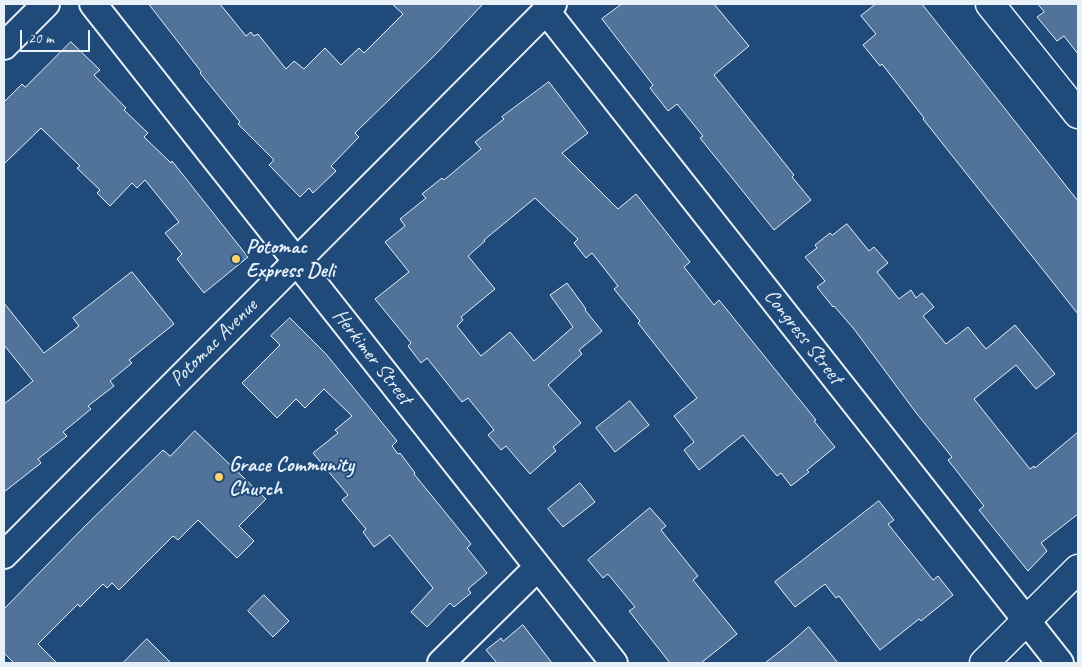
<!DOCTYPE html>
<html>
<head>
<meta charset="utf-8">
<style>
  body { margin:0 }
  #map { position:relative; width:1082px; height:667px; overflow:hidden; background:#1f4a7a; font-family:Caveat,sans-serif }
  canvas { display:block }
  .frame { position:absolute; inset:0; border:5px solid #e8f1f8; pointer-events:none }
  .scale { position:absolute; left:20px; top:30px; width:70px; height:22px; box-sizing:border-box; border:2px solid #e8f1f8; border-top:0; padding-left:6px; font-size:15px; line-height:18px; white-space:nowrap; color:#e8f1f8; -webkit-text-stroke:4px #1f4a7a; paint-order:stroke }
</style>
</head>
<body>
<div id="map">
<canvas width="1082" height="667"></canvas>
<div class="frame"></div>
<div class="scale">20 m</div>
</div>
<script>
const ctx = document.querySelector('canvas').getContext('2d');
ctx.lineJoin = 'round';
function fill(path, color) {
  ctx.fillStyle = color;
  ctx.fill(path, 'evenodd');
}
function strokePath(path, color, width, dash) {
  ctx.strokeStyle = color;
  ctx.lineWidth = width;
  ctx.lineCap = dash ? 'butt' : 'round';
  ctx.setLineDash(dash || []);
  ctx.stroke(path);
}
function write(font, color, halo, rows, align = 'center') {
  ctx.font = font + ' Caveat,sans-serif';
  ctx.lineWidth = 4;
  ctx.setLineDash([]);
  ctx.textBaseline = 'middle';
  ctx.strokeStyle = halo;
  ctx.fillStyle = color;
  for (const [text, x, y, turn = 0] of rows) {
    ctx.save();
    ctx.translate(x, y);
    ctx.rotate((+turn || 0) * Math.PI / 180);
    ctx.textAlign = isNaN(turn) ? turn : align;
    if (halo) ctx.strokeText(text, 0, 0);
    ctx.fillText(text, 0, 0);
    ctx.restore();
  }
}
const building = new Path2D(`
  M149 4H220L246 36 251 32 254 36 258 34 286 69 294 61 304 69 325 48 341 65 359 48 364 53 403 14 392 4H483L435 55 355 133 359 137 331 166 336 171 313 193 309 188 300 197 269 165 274 160 238 124 240 122 200 73 201 72Z
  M622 4H714L749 46 714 75 794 175 792 177 811 200 774 230 700 138 703 136 677 104 668 111 650 88 653 85 602 19Z
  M876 4H922L1078 201V314L923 119 924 118 882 64 880 66 863 45 876 34 861 16Z
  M1038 4H1078V54L1064 36 1057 41 1037 17 1044 12Z
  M71 42 100 70 94 75 126 108 124 110 148 133 144 137 171 163 172 161 248 257 204 293 177 259 182 254 165 233 179 222 145 180 137 188 132 183 110 206 97 193 100 190 77 168 80 166 41 128 4 164V102L22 84 25 87Z
  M549 82 588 133 562 153 618 209 636 194 690 262 684 267 714 305 719 300 816 420 814 421 835 447 807 470 809 472 791 486 781 473 777 476 743 435 699 470 684 450 694 442 674 416 697 398 638 323 640 321 614 289 618 286 592 253 586 258 574 243 578 239 535 198 484 240 485 241 468 256 495 289 461 317 463 320 457 326 481 356 510 332 534 361 573 327 550 295 567 283 586 309 585 310 602 331 579 350 582 354 548 385 581 423 553 447 556 451 530 474 506 446 501 450 488 435 494 430 468 398 462 402 427 358 421 363 408 346 411 343 375 299 409 272 385 242 405 226 400 219 426 198 422 194 442 178 444 180 481 149 475 142 504 119 502 117Z
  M847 224 869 251 874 247 888 263 877 272 899 299 911 290 916 298 922 293 934 307 923 316 946 344 968 327 986 349 1015 325 1055 374 1036 389 1016 365 974 399 1030 469 1034 466 1035 468 1078 432V514L1041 543 1047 551 1028 571 979 510 984 506 948 460 952 457 917 414 854 329 834 306 833 307 817 287 825 281 805 257 817 248 815 245 830 233 832 235Z
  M132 272 174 324 129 360 132 363 110 381 114 386 88 406 91 409 63 432 67 436 38 459 41 463 4 492V404L33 381 4 345V303L44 353 79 326 73 318Z
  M290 318 326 354 397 441 392 446 398 454 400 453 415 473 414 474 471 544 467 548 487 573 468 589 471 593 454 607 450 603 427 627 411 612 433 588 390 535 374 547 363 532 366 529 342 500 348 495 313 453 338 433 335 430 352 416 324 389 305 408 296 399 277 418 242 383 280 345 271 336Z
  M630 401 649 425 615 452 596 428Z
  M195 431 266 499 239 526 254 541 237 558 198 520 178 540 173 536 119 590 112 583 107 588 103 584 80 607 78 604 38 644 57 663H14L4 653V609L85 526 163 450 170 456Z
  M580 483 595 502 563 527 548 509Z
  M879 501 894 520 888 524 933 580 938 576 953 595 921 621 919 619 880 650 839 596 836 598 825 584 795 607 775 582Z
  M650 508 666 526 661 530 698 576 693 580 737 634 701 663H670L629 611 635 607 608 574 603 578 588 560Z
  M264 595 289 621 273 637 248 611Z
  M523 625 552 663H497L486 650 501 638 503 641Z
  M809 627 838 663H765L788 645Z
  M147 639 171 663H123Z`);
const street = new Path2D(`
  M93 4 614 663
  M546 11 1060 663
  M4 46 46 4
  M4 555 553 4
  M441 663 538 567`);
const secondary = new Path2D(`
  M990 4 1078 114
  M984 663 1078 569`);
const markers = [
  [236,259,5,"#ffd166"],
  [219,477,5,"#ffd166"]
];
const poiNames = [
  ["Potomac",246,247],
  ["Express Deli",246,271],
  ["Grace Community",229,465],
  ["Church",229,489]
];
const streetNames = [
  ["Congress Street",803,337,52],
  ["Potomac Avenue",214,343,-45],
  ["Herkimer Street",372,357,52]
];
fill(building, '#517399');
strokePath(building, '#e8f1f8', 1);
strokePath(street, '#e8f1f8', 30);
strokePath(secondary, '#e8f1f8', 31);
strokePath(street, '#1f4a7a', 26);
strokePath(secondary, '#1f4a7a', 28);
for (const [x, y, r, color] of markers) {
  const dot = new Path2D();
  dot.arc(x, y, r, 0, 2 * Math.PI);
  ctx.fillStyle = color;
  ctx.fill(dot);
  strokePath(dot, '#1f4a7a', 2);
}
write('bold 21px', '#e8f1f8', '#1f4a7a', poiNames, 'left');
write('21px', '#e8f1f8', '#1f4a7a', streetNames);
</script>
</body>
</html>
